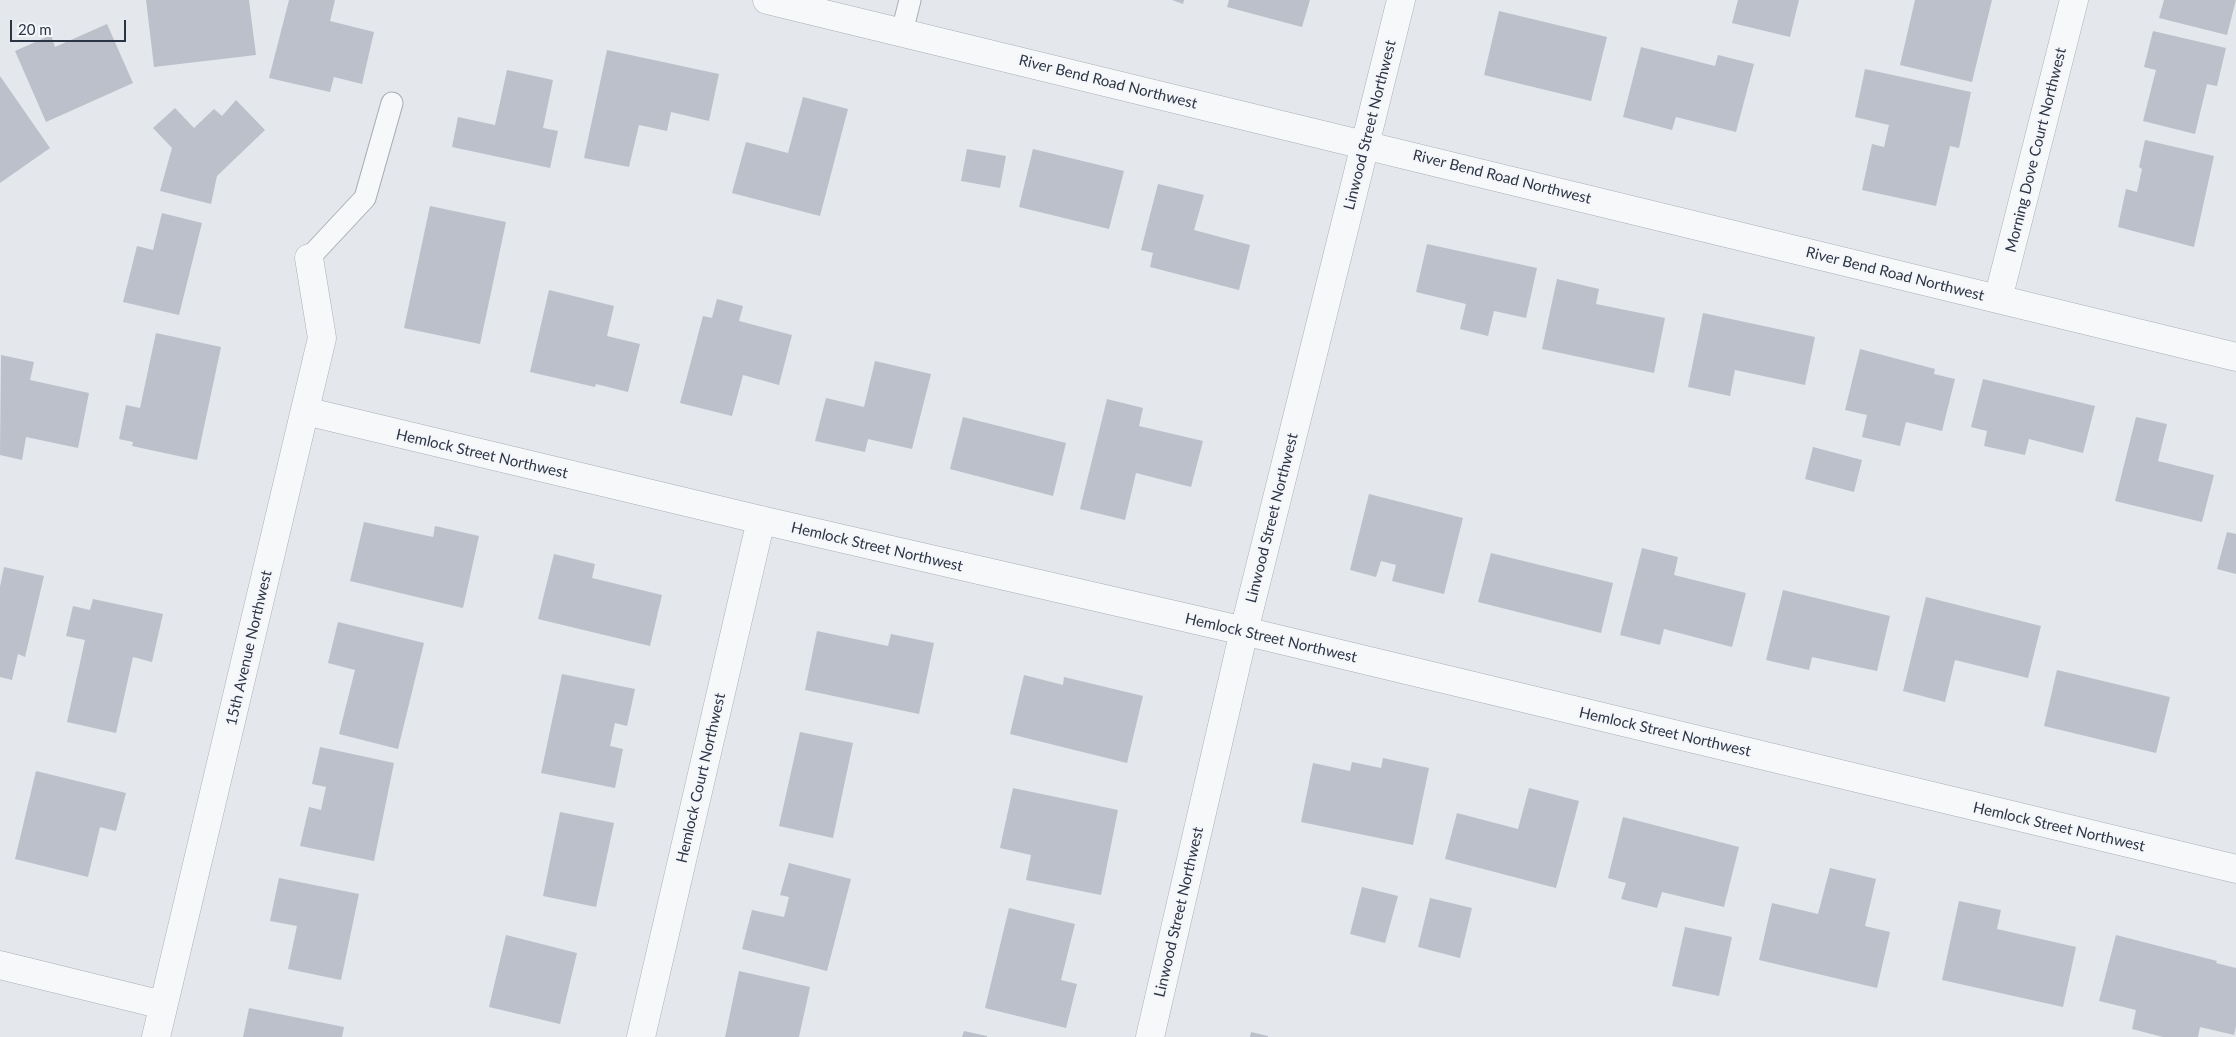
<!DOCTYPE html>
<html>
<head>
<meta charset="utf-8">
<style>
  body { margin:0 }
  #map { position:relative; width:2236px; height:1037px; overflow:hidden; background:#e4e7ec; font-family:Lato,sans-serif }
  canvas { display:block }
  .scale { position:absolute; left:10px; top:20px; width:116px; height:22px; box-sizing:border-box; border:2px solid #2b3445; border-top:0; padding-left:6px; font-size:15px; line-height:18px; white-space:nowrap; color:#2b3445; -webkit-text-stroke:4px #f4f6f9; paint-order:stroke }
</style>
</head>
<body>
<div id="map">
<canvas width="2236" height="1037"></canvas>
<div class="scale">20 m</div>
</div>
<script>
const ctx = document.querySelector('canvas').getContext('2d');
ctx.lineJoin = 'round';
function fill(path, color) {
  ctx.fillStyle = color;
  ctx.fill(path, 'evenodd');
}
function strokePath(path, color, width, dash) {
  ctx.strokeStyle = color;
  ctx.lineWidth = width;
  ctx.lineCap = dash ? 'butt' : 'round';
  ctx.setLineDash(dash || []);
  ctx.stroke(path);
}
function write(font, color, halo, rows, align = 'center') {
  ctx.font = font + ' Lato,sans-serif';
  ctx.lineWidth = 4.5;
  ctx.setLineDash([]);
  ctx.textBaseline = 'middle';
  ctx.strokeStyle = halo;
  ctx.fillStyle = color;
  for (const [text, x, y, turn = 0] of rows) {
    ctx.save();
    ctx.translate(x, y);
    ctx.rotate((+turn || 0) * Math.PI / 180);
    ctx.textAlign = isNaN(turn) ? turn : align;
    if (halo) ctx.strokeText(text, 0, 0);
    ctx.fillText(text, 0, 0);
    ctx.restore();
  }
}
const building = new Path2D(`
  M146 0H249L256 55 154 67Z
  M289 0H335L330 21 374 32 362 84 334 77 330 92 269 78Z
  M1172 0H1184L1183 4Z
  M1229 0H1310L1302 27 1227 7Z
  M1738 0H1799L1790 37 1732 23Z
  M1915 0H1992L1972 82 1900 65Z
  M2164 0H2236L2227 35 2159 18Z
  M1499 11 1607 37 1591 101 1484 75Z
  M107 24 133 83 46 122 15 51 51 35 55 47Z
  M2153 31 2226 48 2217 86 2207 84 2195 134 2143 121 2156 70 2144 67Z
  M1641 47 1715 66 1718 55 1754 64 1736 132 1676 117 1672 130 1623 117Z
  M607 50 719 74 709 121 671 112 667 131 639 125 629 167 584 158Z
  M1865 69 1971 92 1959 148 1950 146 1936 206 1862 190 1872 144 1884 147 1889 125 1855 117Z
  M507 70 553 80 543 128 558 131 550 168 452 147 458 117 495 125Z
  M0 76 50 148 0 183Z
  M803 97 848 109 820 216 732 193 746 142 788 153Z
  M236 100 265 130 217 176 211 204 160 191 172 148 153 128 175 108 194 128 214 109 222 116Z
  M2145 140 2214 156 2194 247 2118 227 2126 189 2137 192 2142 169 2139 167Z
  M967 149 1006 156 1000 188 961 181Z
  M1033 149 1124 171 1109 229 1019 207Z
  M1158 184 1204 195 1194 230 1250 245 1239 290 1150 267 1153 253 1141 250Z
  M430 206 506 222 480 344 404 328Z
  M162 213 202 223 179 315 123 302 137 246 153 250Z
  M1427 244 1537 268 1526 318 1494 311 1488 336 1460 329 1466 304 1416 292Z
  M1557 279 1599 289 1596 304 1665 318 1654 373 1542 349Z
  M549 290 614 306 607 336 640 344 628 392 596 384 595 387 530 372Z
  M717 299 743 306 739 321 792 335 779 385 743 375 732 416 680 403 703 316 712 318Z
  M1703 313 1815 337 1805 385 1735 370 1730 396 1688 387Z
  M156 333 221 347 197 460 132 446 133 442 119 439 126 405 140 408Z
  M1860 349 1935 369 1934 374 1955 379 1942 431 1906 422 1900 446 1862 437 1867 415 1845 410Z
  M1 355 34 362 30 380 89 393 78 448 26 437 22 460 0 455Z
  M875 361 931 374 912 449 868 439 865 452 815 441 826 398 864 407Z
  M1983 379 2095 406 2083 453 2029 439 2025 455 1984 446 1987 431 1971 427Z
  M1107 399 1143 408 1139 426 1203 441 1191 487 1136 473 1125 520 1080 509Z
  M963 417 1066 443 1053 496 950 469Z
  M2136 417 2167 424 2158 461 2214 475 2202 522 2115 501Z
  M1813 447 1862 460 1854 492 1805 479Z
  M1369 494 1463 518 1444 594 1392 581 1396 565 1381 561 1376 577 1350 570Z
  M364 522 433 537 435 526 479 536 463 608 350 581Z
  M2227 532 2236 534V574L2217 569Z
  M1642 548 1678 557 1674 575 1746 593 1732 647 1664 629 1660 645 1620 635Z
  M1491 553 1613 583 1601 633 1478 602Z
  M554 554 595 564 592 578 662 595 650 646 538 619Z
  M4 567 44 576 25 657 18 654 12 680 0 677V587Z
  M1783 590 1890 616 1877 671 1812 657 1809 670 1766 660Z
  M1926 597 2041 626 2028 678 1955 660 1945 702 1903 691Z
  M93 599 163 614 152 662 133 657 116 733 67 722 85 640 66 636 73 606 90 610Z
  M338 622 424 643 398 749 339 734 355 670 328 663Z
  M817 631 888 646 891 634 934 643 919 714 805 690Z
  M2057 670 2170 697 2156 753 2044 726Z
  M562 674 635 689 627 726 615 723 610 746 623 749 615 788 541 773Z
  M1024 675 1063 685 1064 677 1143 696 1127 763 1010 734Z
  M800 732 853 743 833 838 779 826Z
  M320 747 394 763 374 861 300 846 309 807 321 810 326 787 312 784Z
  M1383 758 1429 768 1413 845 1301 822 1313 763 1350 771 1352 762 1381 768Z
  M36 771 126 793 116 831 100 827 88 877 15 859Z
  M1013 788 1118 810 1101 895 1026 880 1031 855 1000 848Z
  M1529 788 1579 801 1556 888 1445 859 1457 813 1518 829Z
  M560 812 614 823 596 907 543 896Z
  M1623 817 1739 847 1724 907 1662 892 1657 908 1621 899 1626 883 1608 878Z
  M789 863 851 879 827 971 742 949 752 910 784 917 789 897 780 895Z
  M1830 868 1876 879 1865 926 1890 932 1877 988 1759 960 1772 903 1818 914Z
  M279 878 359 894 341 980 288 969 297 926 270 921Z
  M1362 887 1398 896 1385 943 1350 934Z
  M1430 898 1472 908 1460 958 1418 947Z
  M1959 901 2001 910 1997 929 2076 947 2063 1007 1942 980Z
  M1009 908 1075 924 1061 980 1077 984 1066 1028 985 1008Z
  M1685 927 1732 937 1719 996 1672 986Z
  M506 935 577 953 560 1024 489 1007Z
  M2116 935 2217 961 2216 963 2236 968V1026L2234 1035 2200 1027 2198 1037H2163L2132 1029 2136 1010 2099 1001Z
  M739 971 810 987 799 1037H725Z
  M249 1008 344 1027 342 1037H243Z
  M964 1031 987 1036V1037H962Z
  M1251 1032 1268 1036V1037H1250Z`);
const lane = new Path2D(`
  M902 32 910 0
  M309 258 365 198 392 103`);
const street = new Path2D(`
  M767 0 2236 357
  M1998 299 2074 0
  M305 411 761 520 1244 631 2236 869
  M0 965 163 1005
  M156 1037 322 338 309 258
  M641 1037 761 520
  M1150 1037 1244 631 1401 0`);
const streetNames = [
  ["River Bend Road Northwest",1108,82,14],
  ["Linwood Street Northwest",1370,125,-76],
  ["Morning Dove Court Northwest",2036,150,-76],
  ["River Bend Road Northwest",1502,177,14],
  ["River Bend Road Northwest",1895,274,14],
  ["Hemlock Street Northwest",482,454,13],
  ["Linwood Street Northwest",1272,518,-76],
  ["Hemlock Street Northwest",877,547,13],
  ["Hemlock Street Northwest",1271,638,13],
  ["15th Avenue Northwest",249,648,-77],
  ["Hemlock Street Northwest",1665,732,13],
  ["Hemlock Court Northwest",701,778,-77],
  ["Hemlock Street Northwest",2059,827,13],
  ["Linwood Street Northwest",1179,912,-77]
];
fill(building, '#bbc0ca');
strokePath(lane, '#a9aeb7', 23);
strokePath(street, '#a9aeb7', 29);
strokePath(lane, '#f7f8fa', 21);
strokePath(street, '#f7f8fa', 28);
write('15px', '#2b3445', '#f4f6f9', streetNames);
</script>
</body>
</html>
